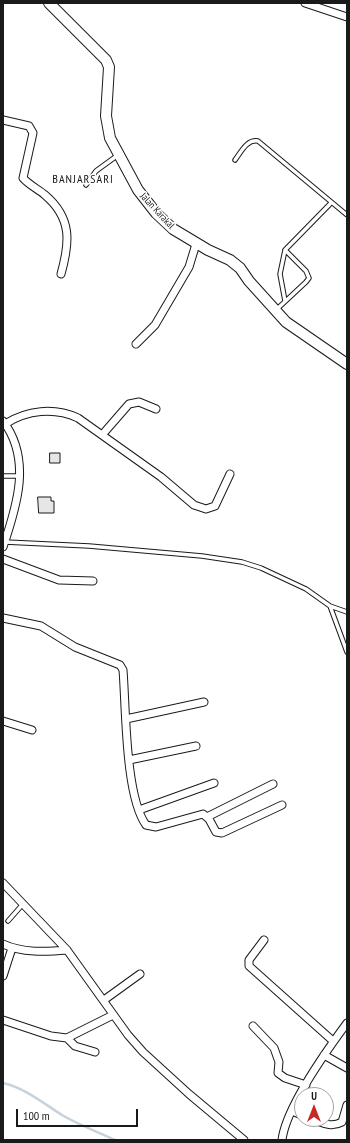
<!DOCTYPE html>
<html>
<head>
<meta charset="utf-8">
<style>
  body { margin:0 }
  #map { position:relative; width:350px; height:1143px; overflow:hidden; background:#fff; font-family:"PT Sans Narrow",sans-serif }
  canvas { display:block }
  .frame { position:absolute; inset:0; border:4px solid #1a1a1a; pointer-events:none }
  .north { position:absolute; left:294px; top:1087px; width:40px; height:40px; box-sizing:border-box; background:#fff; border:1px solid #a3a3a3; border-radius:50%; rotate:0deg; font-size:11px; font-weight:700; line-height:16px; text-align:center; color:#1a1a1a }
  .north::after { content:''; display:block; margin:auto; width:14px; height:18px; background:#c62828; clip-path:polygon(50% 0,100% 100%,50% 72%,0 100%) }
  .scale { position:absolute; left:16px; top:1109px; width:122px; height:18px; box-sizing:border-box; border:2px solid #1a1a1a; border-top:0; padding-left:5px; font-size:12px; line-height:14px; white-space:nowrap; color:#1a1a1a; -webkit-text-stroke:3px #fff; paint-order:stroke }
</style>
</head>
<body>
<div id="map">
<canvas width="350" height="1143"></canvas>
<div class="frame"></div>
<div class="north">U</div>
<div class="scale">100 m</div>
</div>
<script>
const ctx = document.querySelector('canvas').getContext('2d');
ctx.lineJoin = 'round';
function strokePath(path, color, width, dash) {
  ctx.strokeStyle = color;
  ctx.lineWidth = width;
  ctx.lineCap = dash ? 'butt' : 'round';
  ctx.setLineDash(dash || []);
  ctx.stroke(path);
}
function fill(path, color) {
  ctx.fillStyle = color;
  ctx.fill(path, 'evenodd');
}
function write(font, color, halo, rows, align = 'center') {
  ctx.font = font + ' "PT Sans Narrow",sans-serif';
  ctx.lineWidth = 3;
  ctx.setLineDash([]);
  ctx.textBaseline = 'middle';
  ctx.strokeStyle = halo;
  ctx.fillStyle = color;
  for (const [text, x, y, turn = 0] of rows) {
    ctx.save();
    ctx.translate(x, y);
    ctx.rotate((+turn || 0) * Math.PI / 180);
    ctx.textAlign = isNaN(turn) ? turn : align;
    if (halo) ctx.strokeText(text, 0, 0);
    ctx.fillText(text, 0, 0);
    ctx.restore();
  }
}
const stream = new Path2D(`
  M3 1083C25 1088 43 1103 62 1115 79 1125 98 1132 115 1140`);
const building = new Path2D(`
  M50 453H60V463H50Z
  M38 497H51V501H54V513H39Z`);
const service = new Path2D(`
  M235 160C241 152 247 139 258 141L347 215
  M86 185 96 171 118 155
  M285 301 280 274 285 250 331 203
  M276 310 306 282 309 278 306 271 285 250
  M3 476H20
  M5 542 89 546 202 556 242 562 261 568 306 589 330 606 347 612
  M330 606 347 652
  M8 921 23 904`);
const minor = new Path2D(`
  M305 3 347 17
  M3 120 29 126 33 133 23 178C29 185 38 189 45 195 72 218 70 242 61 274
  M136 344 155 325 189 267 196 244
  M5 424C27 410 54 407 78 418L161 477 194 505 206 509 215 506 230 474
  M102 435 129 404 139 402 156 409
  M3 547C17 506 32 459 3 421
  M3 559 59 580 93 581
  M3 618 41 626 75 647 120 665 123 670C126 707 125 796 146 825L156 827 203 814 209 819 216 832 222 833 282 805
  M126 719 204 702
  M3 721 32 730
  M129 760 196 746
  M139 810 214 783
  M207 817 273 784
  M3 883 67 950 128 1035 143 1052 189 1094 244 1140
  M264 940 249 960V966L333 1041
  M3 944C22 953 46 952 67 950
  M3 976 12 948
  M104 1000 140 974
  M3 1020 51 1036 67 1038 113 1015
  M253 1026 274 1048 279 1062 278 1073 285 1078 306 1085
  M67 1038 75 1046 95 1052
  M324 1055 347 1068
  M292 1111 302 1115
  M312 1119C323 1123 331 1128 342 1122L347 1105
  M282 1140C286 1107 327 1050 347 1023`);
const secondary = new Path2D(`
  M49 3 106 60 109 67 106 116 110 138 138 190 156 213 173 229 208 250 230 260 240 268 249 281 286 322 347 364`);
const streetNames = [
  ["Jalan Karakal",157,211,47]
];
const quarterNames = [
  ["BANJARSARI",83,180]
];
strokePath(stream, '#c6d2dc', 2.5);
fill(building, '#e6e6e6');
strokePath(building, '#1a1a1a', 1);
strokePath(service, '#1a1a1a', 5.5);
strokePath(minor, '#1a1a1a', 9);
strokePath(secondary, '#1a1a1a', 12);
strokePath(service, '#fff', 3.5);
strokePath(minor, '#fff', 7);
strokePath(secondary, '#fff', 10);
write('10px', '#1a1a1a', '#fff', streetNames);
ctx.letterSpacing = '1px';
write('12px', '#1a1a1a', '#fff', quarterNames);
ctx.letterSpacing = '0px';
</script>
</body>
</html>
